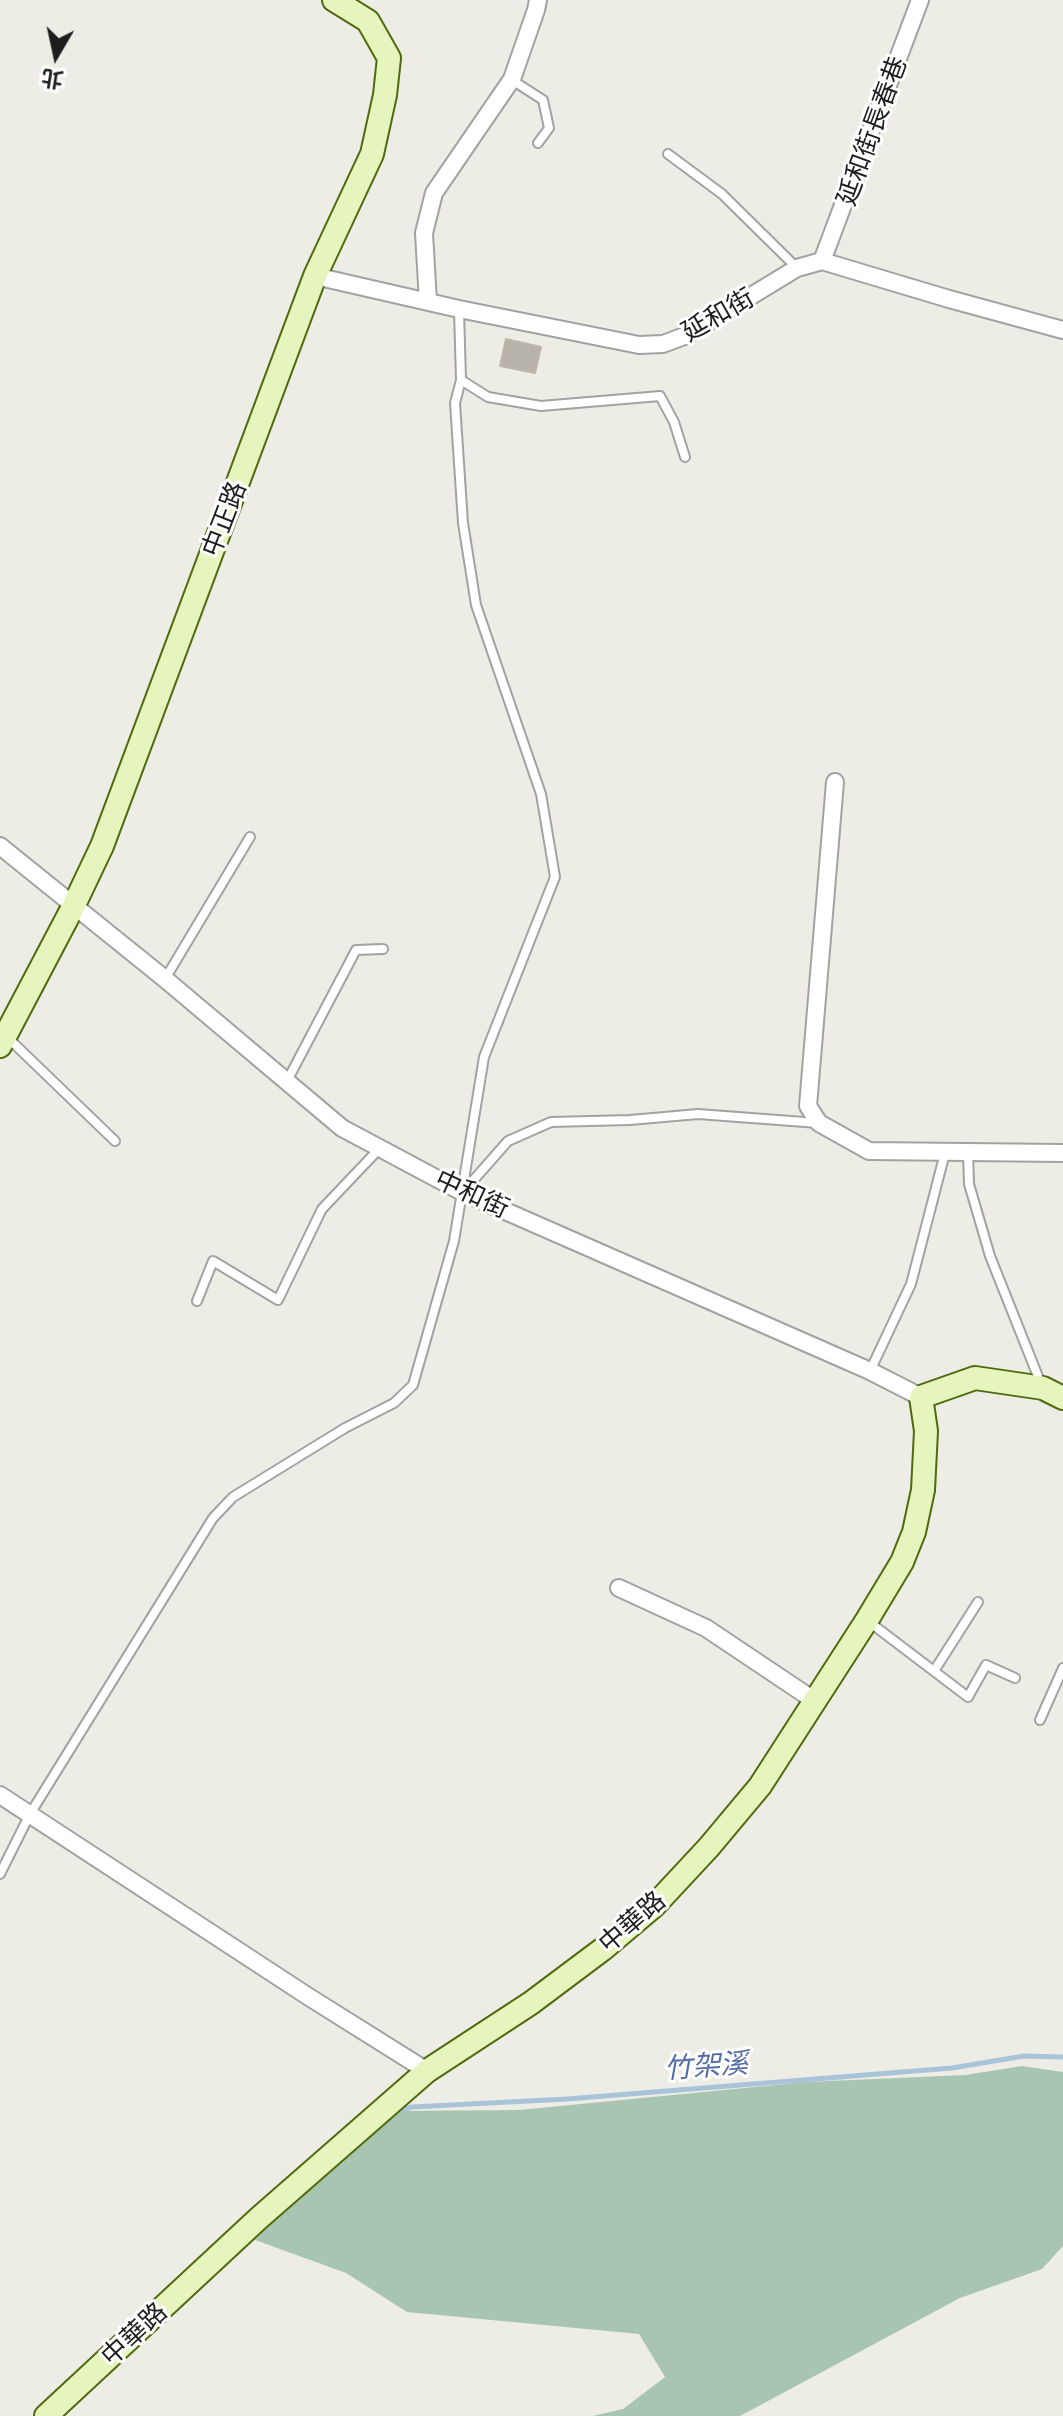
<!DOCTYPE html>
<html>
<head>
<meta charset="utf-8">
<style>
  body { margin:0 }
  #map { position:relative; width:1063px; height:2416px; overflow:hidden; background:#eeede5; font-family:"Exo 2","Noto Sans TC",sans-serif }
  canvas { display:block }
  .north { position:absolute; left:16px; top:16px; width:80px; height:80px; -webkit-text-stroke:6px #fff; paint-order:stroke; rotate:189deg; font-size:22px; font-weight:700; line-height:32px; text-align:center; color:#1e1e1e }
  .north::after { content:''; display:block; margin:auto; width:28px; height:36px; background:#1e1e1e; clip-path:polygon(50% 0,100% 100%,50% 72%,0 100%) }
</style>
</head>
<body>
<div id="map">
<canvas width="1063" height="2416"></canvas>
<div class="north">北</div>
</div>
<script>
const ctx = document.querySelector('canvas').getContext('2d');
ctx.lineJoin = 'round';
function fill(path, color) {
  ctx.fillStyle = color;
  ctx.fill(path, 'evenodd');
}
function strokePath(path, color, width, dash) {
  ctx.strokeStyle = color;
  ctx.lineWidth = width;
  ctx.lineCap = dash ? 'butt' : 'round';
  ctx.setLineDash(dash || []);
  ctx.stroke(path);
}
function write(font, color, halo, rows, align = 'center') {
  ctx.font = font + ' "Exo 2","Noto Sans TC",sans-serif';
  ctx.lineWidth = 6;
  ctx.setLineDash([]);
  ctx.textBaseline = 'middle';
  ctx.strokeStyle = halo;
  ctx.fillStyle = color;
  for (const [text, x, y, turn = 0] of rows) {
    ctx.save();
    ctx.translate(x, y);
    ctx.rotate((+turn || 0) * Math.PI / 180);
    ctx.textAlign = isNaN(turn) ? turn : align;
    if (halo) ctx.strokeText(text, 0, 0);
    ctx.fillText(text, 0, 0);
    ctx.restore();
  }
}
const cemetery = new Path2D(`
  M1022 2066 1063 2072V2246L1042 2269 960 2298 740 2416H593L623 2409 665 2377 639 2334 407 2312 346 2273 255 2240 287 2207 390 2111 519 2110 806 2082 965 2075Z`);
const stream = new Path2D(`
  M393 2112 412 2107 567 2099 952 2068 1024 2056 1063 2057`);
const building = new Path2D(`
  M506 339 541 347 535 373 500 366Z`);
const lane = new Path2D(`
  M512 80 543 100 549 128 538 143
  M668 154 722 194 797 268
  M459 310 461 380 488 397 541 406 660 396 674 422 685 457
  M165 979 250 837
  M6 1036 115 1141
  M287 1081 356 950 383 949
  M968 1153 969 1184 990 1256 1041 1384
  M463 1192 508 1141 551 1122 630 1120 698 1114 818 1123
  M197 1301 213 1261 278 1300 322 1209 380 1148
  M870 1371 911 1284 945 1153
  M868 1621 968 1697 986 1665 1015 1678
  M934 1671 978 1602
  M1040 1720 1063 1668
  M0 1874 30 1814 213 1518 233 1497 345 1428 394 1403 413 1385 454 1241 484 1057 555 877 541 794 476 605 463 523 455 403 461 380`);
const street = new Path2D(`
  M822 261 920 0
  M315 276 459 309 639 345 663 344 687 335 797 268 822 261 949 299 1063 330
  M428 302 424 233 434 193 512 79 536 10 538 0
  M835 782 808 1106 819 1123 869 1151 1063 1153
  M0 846 165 979 342 1128 462 1192 870 1371 921 1397
  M619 1588 706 1628 815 1701
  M0 1795 309 1997 427 2071`);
const secondary = new Path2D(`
  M0 1046 73 907 102 846 315 276 372 154 385 95 389 58 368 21 334 0
  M46 2416 259 2218 427 2071 531 2003 603 1949 655 1905 709 1847 760 1786 867 1620 902 1562 914 1532 923 1490 926 1431 921 1397 975 1378 1043 1388 1063 1398`);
const streetNames = [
  ["延和街長春巷",872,131,-70],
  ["延和街",718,315,-30],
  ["中正路",224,519,-69],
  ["中和街",472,1194,25],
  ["中華路",632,1922,-41],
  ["中華路",134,2334,-43]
];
const waterNames = [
  ["竹架溪",706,2066,-4]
];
fill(cemetery, '#a8c5b2');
strokePath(stream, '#a9c4d8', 5);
fill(building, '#b7b3ab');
strokePath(building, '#beb6a8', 2);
strokePath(lane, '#a2a2a2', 12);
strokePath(street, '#a2a2a2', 20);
strokePath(secondary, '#4f6b0f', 26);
strokePath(lane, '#fff', 8);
strokePath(street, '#fff', 16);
strokePath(secondary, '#e6f4bd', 22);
write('26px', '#1e1e1e', '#fff', streetNames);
write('italic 28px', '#536ca5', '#fff', waterNames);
</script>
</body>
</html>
